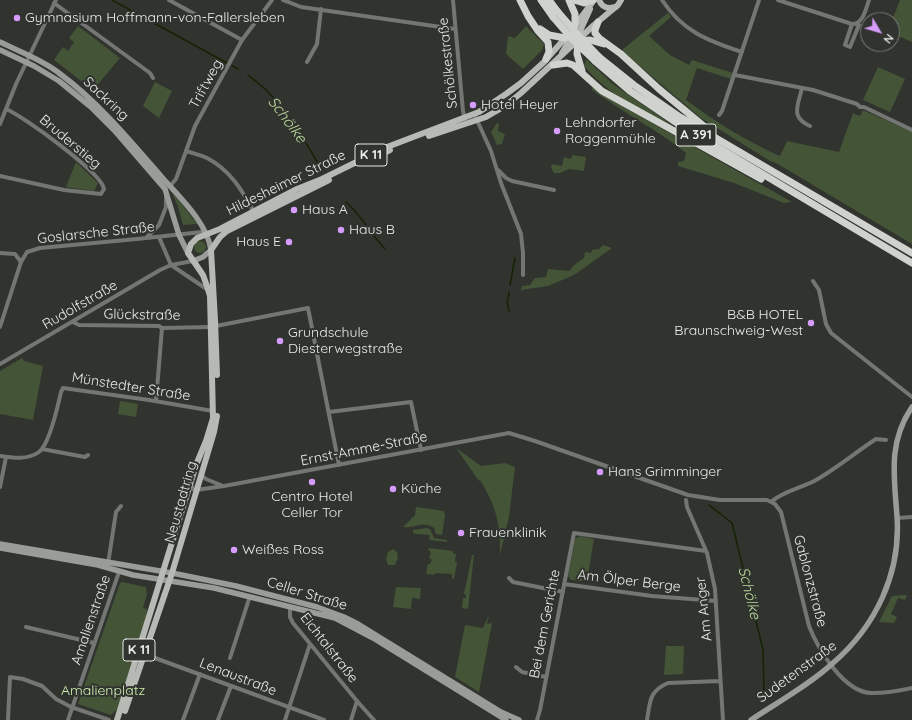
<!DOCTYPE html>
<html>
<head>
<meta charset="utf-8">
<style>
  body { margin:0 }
  #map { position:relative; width:912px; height:720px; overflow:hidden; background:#30332e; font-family:Quicksand,sans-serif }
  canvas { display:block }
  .north { position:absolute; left:860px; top:12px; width:40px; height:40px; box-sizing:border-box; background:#30332e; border:1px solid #7a7c78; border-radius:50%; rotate:128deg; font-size:11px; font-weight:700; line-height:16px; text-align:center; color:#e8eae7 }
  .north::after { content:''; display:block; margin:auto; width:14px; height:18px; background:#d59cfb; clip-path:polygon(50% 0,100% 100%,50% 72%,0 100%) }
</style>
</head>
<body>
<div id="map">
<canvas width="912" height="720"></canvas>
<div class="north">N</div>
</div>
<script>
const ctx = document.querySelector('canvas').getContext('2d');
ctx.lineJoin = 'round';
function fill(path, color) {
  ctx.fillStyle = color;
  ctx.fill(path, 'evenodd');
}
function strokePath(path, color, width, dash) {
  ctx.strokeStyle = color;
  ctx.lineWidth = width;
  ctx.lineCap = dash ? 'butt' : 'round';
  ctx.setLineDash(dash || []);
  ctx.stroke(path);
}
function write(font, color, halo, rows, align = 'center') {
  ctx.font = font + ' Quicksand,sans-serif';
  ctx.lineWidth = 4;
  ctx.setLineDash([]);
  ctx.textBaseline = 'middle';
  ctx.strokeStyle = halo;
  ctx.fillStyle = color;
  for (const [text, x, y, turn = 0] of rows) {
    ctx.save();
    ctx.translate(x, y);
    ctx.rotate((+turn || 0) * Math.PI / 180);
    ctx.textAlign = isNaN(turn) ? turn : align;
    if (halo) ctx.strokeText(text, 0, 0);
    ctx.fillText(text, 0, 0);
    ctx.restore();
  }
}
const green = new Path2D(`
  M900 0H912V42L892 33V20Z
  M668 13 671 17 649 36 670 55 689 65 692 60 733 73 731 79 697 68 686 100C716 122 746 141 780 156L787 141 839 152 853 113 860 116 863 110 912 132V244L776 163 770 161 701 118 623 52V49Z
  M78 26 120 58 93 90 54 60 63 47 68 51 74 42 69 38Z
  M526 26 544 44 542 50 523 69 506 54 508 36 515 38Z
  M586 59 613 84 672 125 671 126C639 108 608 95 584 66Z
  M878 67 905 79 890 112 863 100Z
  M155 82 172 91 159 118 143 106Z
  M593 87 604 96 792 202 784 203 734 183 678 166V162L684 161 686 153C656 129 622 112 591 89Z
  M497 123 499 124 498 131 505 134 502 144 497 145 491 132Z
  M572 155 586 157 584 171 569 169 560 173H554L551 167 552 164 562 166 564 157 571 159Z
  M76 162 98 183 94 191 66 187Z
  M174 194 197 224 183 225 178 207 173 195Z
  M194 247a6 6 0 1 1 12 0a6 6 0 1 1-12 0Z
  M603 245 612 248 577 273 567 278 548 286 521 290 522 286 530 285 535 278 546 277 548 269 570 271 573 266 584 258 585 252 591 253 592 250 599 249Z
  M22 358 24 361 43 366 33 420 0 414V371Z
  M120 401 138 404 136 417 118 414Z
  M456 448 481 466 505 463 515 467 509 517 500 555C501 525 496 506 480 480L479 481Z
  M416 507 444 511 445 516 442 535 436 534 434 528C421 520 417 529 403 527L415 515Z
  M427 528 430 529 434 538 447 540V542L429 540 430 535 416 534 413 533V530Z
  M580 536 594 539 588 575H583L582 581 571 580 568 576 575 539Z
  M429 548 453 551V553L456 554 455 562 457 563 454 579 452 578V574L435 573V575L426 574 428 564H430L432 560 429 558 431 552 428 550Z
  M393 549 397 552 398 558 395 565H388L386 559 388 552Z
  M472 555H474L468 609 462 608 463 598H466V595L464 594Z
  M122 582 146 587 147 594 143 608 147 609 146 620 119 708 111 715 78 704 120 583Z
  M396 587 421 588 420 599 412 598 411 609 393 607Z
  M907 595 905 600 898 598 891 614 897 617 894 623 879 622 892 596Z
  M489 615 487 624 492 623 479 692 455 677 465 625 483 628Z
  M666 646H684L683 674 664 675Z`);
const stream = new Path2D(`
  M112 0 227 63
  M232 66 238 69
  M248 75C254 80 261 85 267 91 289 113 306 143 322 170
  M346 202C361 215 371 234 385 249
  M510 285 515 258
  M508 300 509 292
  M507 301 509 311
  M709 505 732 523 763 650 764 692`);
const street = new Path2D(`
  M169 0 242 40
  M283 0 301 7 455 29
  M453 0 463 111 465 119
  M662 0C682 31 708 41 742 52
  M778 0 852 24C863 24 866 9 869 0
  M54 3 150 73 153 78
  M852 24 845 45 850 47 859 25 855 24
  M307 62 317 44 321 9
  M735 75 813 90 857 104 860 107H864L912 130
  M802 88C798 106 790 117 810 126
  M719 115 722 111 759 0
  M476 118 491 151 501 183 521 234 523 253V275
  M0 124 16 84 56 0
  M186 151C192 153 200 155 207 158 230 170 242 190 254 212
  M498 170 506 178 512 181 554 190
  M0 176 64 190 101 194 104 189C102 173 23 116 6 109
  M170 186 176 179 195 126 242 40 272 0
  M159 237 171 265 208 290
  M146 238 159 225 166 207V197
  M0 253 15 254 21 262
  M813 281 819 290 826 324 831 333 912 397
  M73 322 79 325 159 326 162 328 211 327
  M216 326 308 308 339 465
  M0 327 21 262 27 252 40 248 137 239 202 232 206 234
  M0 364 160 270 171 265 193 261
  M156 401 162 328
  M329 412 411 402 421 450
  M42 449 85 457 88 455
  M0 456C13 458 28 460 39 452 50 444 58 405 61 392L63 388 149 400 213 411
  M201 475 206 479 223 486
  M191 484 193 489 196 490 224 486 509 433 535 441 688 495 720 500H767L775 504 781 512 809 626C818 649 844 693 872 693 885 693 899 691 912 688
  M0 487 6 457
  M686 500 687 507 707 553 715 589 723 720
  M771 502C783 491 802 488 816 480 837 468 856 452 876 439L886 440
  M897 518 912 517
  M108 564 116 512 121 506
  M509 578 513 582 563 592
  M564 584 652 596 716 601
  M290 606V617L293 623 357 701 351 720
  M26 627 94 643
  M144 654 324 720
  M230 658 250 596
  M516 667 522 672 546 677
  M357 701 374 720
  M8 720 10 677 23 679 42 686 56 699 71 707 109 720
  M68 720 119 572
  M183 720 200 674
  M218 720 231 686
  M285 720 310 644
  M537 720 540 710 574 533 706 551
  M647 720C650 702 649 691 668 683L720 681`);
const secondary = new Path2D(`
  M0 42C20 52 41 59 59 73 98 102 129 139 160 175 178 196 207 222 211 250L203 257 193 261
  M0 50 34 66 59 81 91 107 114 130 165 189 179 235 188 253
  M0 544 172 573 236 586 317 607 344 617 358 624 501 712 519 720
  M0 548 98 565 133 575 214 588 335 618 373 638 506 720
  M751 720C778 702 809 685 833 663 876 626 901 573 897 516 894 476 888 442 912 407`);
const primary = new Path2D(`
  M599 0C602 8 608 9 616 7
  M574 27 594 0
  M578 39 580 31 590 9
  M562 53 573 35
  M429 136 486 117 505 106 521 93 594 25 618 5 621 0
  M366 162 390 150
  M217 375 215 320 211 250 220 237 227 231 329 180
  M125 711 172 573 214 432 217 416
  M117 720 196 465 206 441 213 418 211 335 210 296 207 286 203 275 188 253 191 244 197 238 220 229 297 189 322 179 387 147 479 112 506 94 521 83 544 62 567 36`);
const highway = new Path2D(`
  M520 0 528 16 538 31 548 42 549 52 546 59
  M541 0 553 17
  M549 0 558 12
  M569 0 575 14V26
  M574 0 584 3 593 0
  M598 22 595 30V33L599 38 621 54 659 89 706 128
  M540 29 549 35 565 38
  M599 57 634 85 680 117 912 253
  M595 61 630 91 677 123 912 263
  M553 65 567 63 573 65 602 91 761 179
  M582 71 577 54 578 41 590 40 604 44`);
const highwayBridge = new Path2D(`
  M558 12 577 34 599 57
  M553 17 572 39 595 61`);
const markers = [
  [17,18,4,"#d59cfb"],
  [473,105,4,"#d59cfb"],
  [557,131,4,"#d59cfb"],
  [294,210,4,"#d59cfb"],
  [341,230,4,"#d59cfb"],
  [289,242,4,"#d59cfb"],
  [811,323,4,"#d59cfb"],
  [280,341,4,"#d59cfb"],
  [600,472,4,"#d59cfb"],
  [312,482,4,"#d59cfb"],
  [393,489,4,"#d59cfb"],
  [461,533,4,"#d59cfb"],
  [234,550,4,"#d59cfb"]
];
const shields = [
  [696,135,40],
  [371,155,32],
  [139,650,32]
];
const shieldNames = [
  ["A 391",696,135],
  ["K 11",371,155],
  ["K 11",139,650]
];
const poiNames = [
  ["Gymnasium Hoffmann-von-Fallersleben",25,18],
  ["Hotel Heyer",481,105],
  ["Lehndorfer",565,123],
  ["Roggenmühle",565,139],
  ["Haus A",302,210],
  ["Haus B",349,230],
  ["Haus E",281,242,"right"],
  ["B&B HOTEL",803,315,"right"],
  ["Braunschweig-West",803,331,"right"],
  ["Grundschule",288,333],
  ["Diesterwegstraße",288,349],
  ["Hans Grimminger",608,472],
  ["Küche",401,489],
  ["Centro Hotel",312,497,"center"],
  ["Celler Tor",312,513,"center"],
  ["Frauenklinik",469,533],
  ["Weißes Ross",242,550]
];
const streetNames = [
  ["Schölkestraße",448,63,-96],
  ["Triftweg",206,84,-61],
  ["Sackring",106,99,43],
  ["Bruderstieg",70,142,40],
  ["Hildesheimer Straße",286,183,-26],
  ["Goslarsche Straße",96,233,-6],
  ["Rudolfstraße",80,305,-30],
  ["Glückstraße",142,315,1],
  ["Münstedter Straße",131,387,9],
  ["Ernst-Amme-Straße",364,449,-11],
  ["Neustadtring",181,502,-74],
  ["Am Ölper Berge",629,581,7],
  ["Gablonzstraße",810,581,75],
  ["Celler Straße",307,594,17],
  ["Am Anger",704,609,-96],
  ["Amalienstraße",91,620,-71],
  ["Bei dem Gerichte",545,624,-79],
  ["Eichtalstraße",329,648,52],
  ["Sudetenstraße",797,672,-36],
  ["Lenaustraße",238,677,21]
];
const parkNames = [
  ["Amalienplatz",103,691]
];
const waterNames = [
  ["Schölke",287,120,53],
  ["Schölke",749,593,76]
];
fill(green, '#445436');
strokePath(stream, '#142303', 1.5);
strokePath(street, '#747673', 4);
strokePath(secondary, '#999c98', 5.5);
strokePath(primary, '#b6b9b4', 6);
strokePath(highway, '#d0d3cd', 7);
strokePath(highwayBridge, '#d0d3cd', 7);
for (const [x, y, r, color] of markers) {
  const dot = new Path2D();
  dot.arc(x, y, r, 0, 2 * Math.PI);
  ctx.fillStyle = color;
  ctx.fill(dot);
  strokePath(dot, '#30332e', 1.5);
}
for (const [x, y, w] of shields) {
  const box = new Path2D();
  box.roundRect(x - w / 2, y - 11, w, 22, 3);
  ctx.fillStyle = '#30332e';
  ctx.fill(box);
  strokePath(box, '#e8eae7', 1);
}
write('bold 13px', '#e8eae7', null, shieldNames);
write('14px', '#e8eae7', '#30332e', poiNames, 'left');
write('14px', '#e8eae7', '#30332e', streetNames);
write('14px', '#cfefb3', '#30332e', parkNames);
write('italic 15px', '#b9d89c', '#30332e', waterNames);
</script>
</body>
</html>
